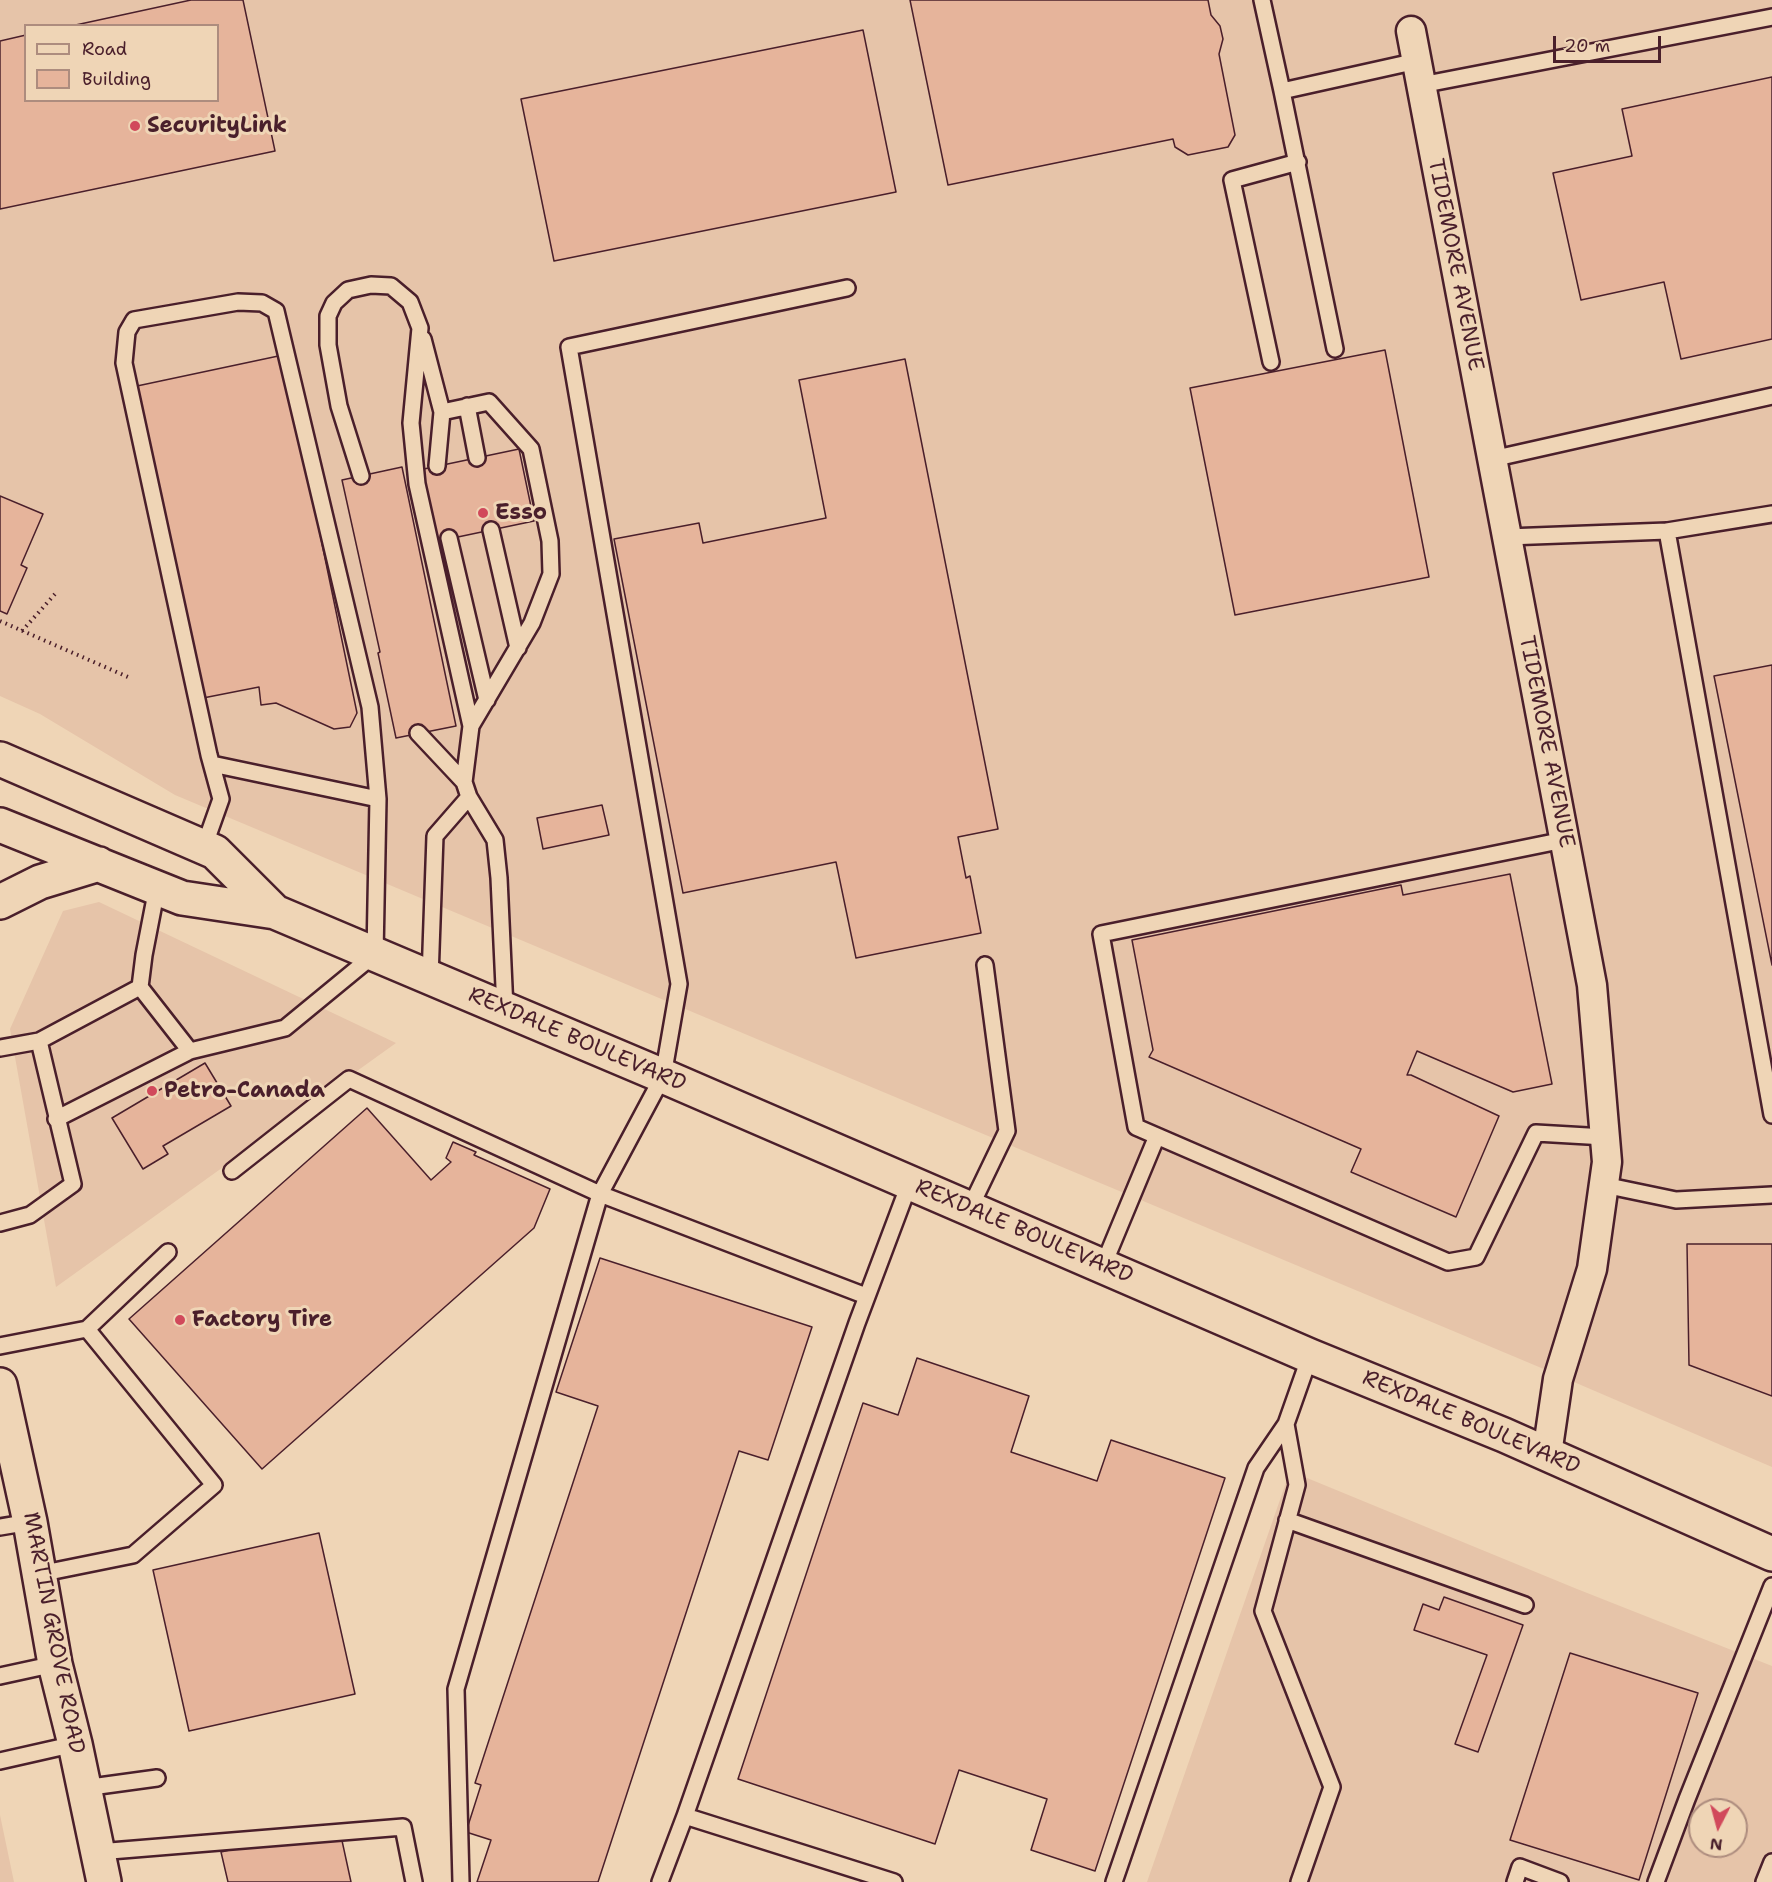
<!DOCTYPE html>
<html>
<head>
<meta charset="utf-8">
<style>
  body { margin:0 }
  #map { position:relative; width:1772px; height:1882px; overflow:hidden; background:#efd5b6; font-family:"Shantell Sans",sans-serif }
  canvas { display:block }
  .legend { position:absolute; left:24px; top:24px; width:195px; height:78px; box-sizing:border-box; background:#efd5b6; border:2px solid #ad8c7e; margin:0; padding:8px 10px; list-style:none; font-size:18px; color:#4a1f2b }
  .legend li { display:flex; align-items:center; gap:12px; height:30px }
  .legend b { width:30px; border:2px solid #ad8c7e }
  .north { position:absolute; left:1688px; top:1798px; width:60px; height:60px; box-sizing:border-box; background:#efd5b6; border:2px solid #ad8c7e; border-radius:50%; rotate:186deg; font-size:16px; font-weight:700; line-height:24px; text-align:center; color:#4a1f2b }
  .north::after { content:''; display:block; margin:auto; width:21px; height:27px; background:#d1495b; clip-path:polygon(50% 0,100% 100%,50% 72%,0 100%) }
  .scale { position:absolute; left:1553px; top:36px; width:108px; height:27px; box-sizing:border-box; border:3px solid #4a1f2b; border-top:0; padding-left:8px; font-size:18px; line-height:21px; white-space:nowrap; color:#4a1f2b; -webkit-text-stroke:4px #efd5b6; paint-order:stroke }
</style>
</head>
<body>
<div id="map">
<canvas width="1772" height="1882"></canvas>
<ul class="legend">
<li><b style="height:8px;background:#efd5b6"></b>Road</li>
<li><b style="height:16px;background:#e6b49b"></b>Building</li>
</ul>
<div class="north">N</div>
<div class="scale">20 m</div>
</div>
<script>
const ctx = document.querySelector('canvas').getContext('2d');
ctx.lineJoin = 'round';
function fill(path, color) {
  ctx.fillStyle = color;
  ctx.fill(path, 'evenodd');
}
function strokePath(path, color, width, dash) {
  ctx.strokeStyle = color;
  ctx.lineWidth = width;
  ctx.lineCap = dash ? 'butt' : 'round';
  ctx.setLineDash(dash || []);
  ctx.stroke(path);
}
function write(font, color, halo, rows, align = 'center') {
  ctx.font = font + ' "Shantell Sans",sans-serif';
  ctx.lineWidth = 6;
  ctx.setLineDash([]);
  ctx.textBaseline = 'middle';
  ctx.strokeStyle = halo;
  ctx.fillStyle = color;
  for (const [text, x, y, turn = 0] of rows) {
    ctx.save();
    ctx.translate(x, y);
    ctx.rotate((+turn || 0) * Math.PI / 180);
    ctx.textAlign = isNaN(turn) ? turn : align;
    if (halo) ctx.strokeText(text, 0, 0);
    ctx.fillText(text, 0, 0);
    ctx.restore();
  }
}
const built = new Path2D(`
  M0 0H1772V1467L1539 1367 175 795 40 714 0 696ZM26 26H218V100H26Z
  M99 902 396 1043 56 1287 10 1029 63 911Z
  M1290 1471 1577 1589 1772 1666V1882H1147ZM1700 1810H1736V1846H1700Z
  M0 1815 14 1882H0Z`);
const building = new Path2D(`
  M191 0H243L275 151 0 209V41L26 35V100H218V26H71Z
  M910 0H1208L1211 15 1220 26 1223 39 1219 54 1235 135 1228 147 1188 155 1175 147 1173 139 948 185Z
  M863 30 896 192 554 261 521 99Z
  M1772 77V339L1681 359 1664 282 1581 300 1553 173 1632 156 1622 109Z
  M1385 350 1429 577 1235 615 1190 388Z
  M283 355 357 713 350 727 334 729 276 703 261 705 259 687 203 698 137 386Z
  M905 359 998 829 958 837 966 878 970 876 981 933 856 958 836 862 683 893 614 539 699 523 703 543 826 518 799 380Z
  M519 449 534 521 434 542 419 470Z
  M402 467 456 726 396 738 378 653 380 652 342 480Z
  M0 496 43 514 21 565 27 568 7 614 0 611Z
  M1772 665V965L1714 676Z
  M602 805 609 835 543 849 537 818Z
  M1510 874 1552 1084 1513 1092 1417 1051 1407 1075H1411L1499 1116 1456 1217 1351 1172 1361 1149 1149 1057 1153 1050 1132 940 1401 885 1403 895Z
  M205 1063 231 1106 163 1146 168 1154 143 1169 112 1118Z
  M367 1108 431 1180 451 1162 446 1158 453 1142 476 1152 474 1155 550 1189 534 1228 262 1469 129 1319Z
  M1687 1244H1772V1396L1689 1365Z
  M600 1258 812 1327 768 1460 739 1451 598 1882H477L491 1840 466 1832 481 1785 475 1783 598 1406 556 1392Z
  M917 1358 1029 1396 1011 1452 1097 1481 1111 1440 1225 1478 1095 1871 1031 1850 1047 1799 959 1770 935 1844 738 1779 863 1403 898 1415Z
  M319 1533 355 1694 189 1731 153 1570Z
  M1444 1597 1523 1625 1478 1752 1455 1744 1487 1655 1414 1630 1423 1604 1439 1610Z
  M1570 1653 1698 1693 1639 1880 1510 1840Z
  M341 1836 351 1882H228L221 1852 268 1841Z`);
const path = new Path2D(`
  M0 621 128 677
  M22 631 55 594`);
const lane = new Path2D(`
  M1262 0 1282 91 1417 61
  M1421 85 1772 17
  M1282 91 1335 349
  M423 339 442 412 489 402 531 449 550 541 551 574 532 623 471 726
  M1271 362 1232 180 1298 162
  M467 406 477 458
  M1492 459 1772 396
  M437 466 442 412
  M361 476 339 406 328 345V316L334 303 348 290 371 285 391 286 410 302 420 328 411 423 417 484 471 726 464 782 469 797 495 840 499 878 505 1009
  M491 530 518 648
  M1667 531 1772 1115
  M1507 537 1667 531 1772 514
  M449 538 487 700
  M418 733 464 782
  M212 764 378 799
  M1564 840 1101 934 1136 1127 1448 1262 1476 1257 1536 1133 1605 1137
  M430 978 435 836 469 797
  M140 987 190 1051
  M0 1048 39 1041 140 987 144 955 157 888
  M56 1119 190 1051 285 1028 375 954 378 799 370 707 276 311 262 303 238 302 134 320 127 332 124 363 209 755 221 799 204 847
  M232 1171 349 1079 600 1194 866 1296
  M1604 1185 1676 1200 1772 1195
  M970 1208 1007 1131 985 965
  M0 1223 30 1215 73 1184 39 1041
  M1103 1266 1157 1136
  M87 1329 168 1252
  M0 1346 87 1329 214 1485 133 1555 39 1574
  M1286 1424 1297 1485 1263 1611 1332 1787 1299 1882
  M1287 1520 1525 1605
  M0 1527 30 1522
  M0 1676 55 1664
  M0 1761 75 1744
  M84 1788 157 1778
  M98 1852 403 1827 414 1882
  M461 1882 456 1689 600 1194 663 1076 679 984 569 347 847 288
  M660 1882 685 1816
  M894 1882 685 1816 857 1323 910 1182
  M1114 1882 1256 1468 1286 1424 1310 1356
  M1515 1882 1520 1867 1560 1882
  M1656 1882 1687 1799 1772 1586
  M1764 1882 1772 1862`);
const street = new Path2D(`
  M1411 31 1592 985 1607 1162 1592 1269 1558 1379 1547 1454`);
const secondary = new Path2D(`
  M0 759 215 852 275 912
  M0 825 182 898 275 912 663 1076 1310 1356 1504 1435 1772 1554
  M0 902 40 882 99 864
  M0 1385 30 1522 55 1664 75 1744 104 1882`);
const markers = [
  [135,126,6,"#d1495b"],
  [483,513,6,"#d1495b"],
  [152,1091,6,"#d1495b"],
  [180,1320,6,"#d1495b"]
];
const poiNames = [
  ["SecurityLink",147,126],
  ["Esso",495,513],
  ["Petro-Canada",164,1091],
  ["Factory Tire",192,1320]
];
const streetNames = [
  ["TIDEMORE AVENUE",1455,265,79],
  ["TIDEMORE AVENUE",1546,742,79],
  ["REXDALE BOULEVARD",577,1040,23],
  ["REXDALE BOULEVARD",1024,1232,23],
  ["REXDALE BOULEVARD",1471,1423,23],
  ["MARTIN GROVE ROAD",53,1633,79]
];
fill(built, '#e6c4a9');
fill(building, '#e6b49b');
strokePath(building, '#4a1f2b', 1.5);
strokePath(lane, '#4a1f2b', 20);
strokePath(street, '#4a1f2b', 33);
strokePath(secondary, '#4a1f2b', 38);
strokePath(path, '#4a1f2b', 4, [1.5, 4.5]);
strokePath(lane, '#efd5b6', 15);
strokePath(street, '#efd5b6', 28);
strokePath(secondary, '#efd5b6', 33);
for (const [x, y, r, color] of markers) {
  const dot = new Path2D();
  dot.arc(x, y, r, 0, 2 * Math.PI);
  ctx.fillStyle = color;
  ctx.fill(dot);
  strokePath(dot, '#efd5b6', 2);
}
write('bold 22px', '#4a1f2b', '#efd5b6', poiNames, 'left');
write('22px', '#4a1f2b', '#efd5b6', streetNames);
</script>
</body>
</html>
